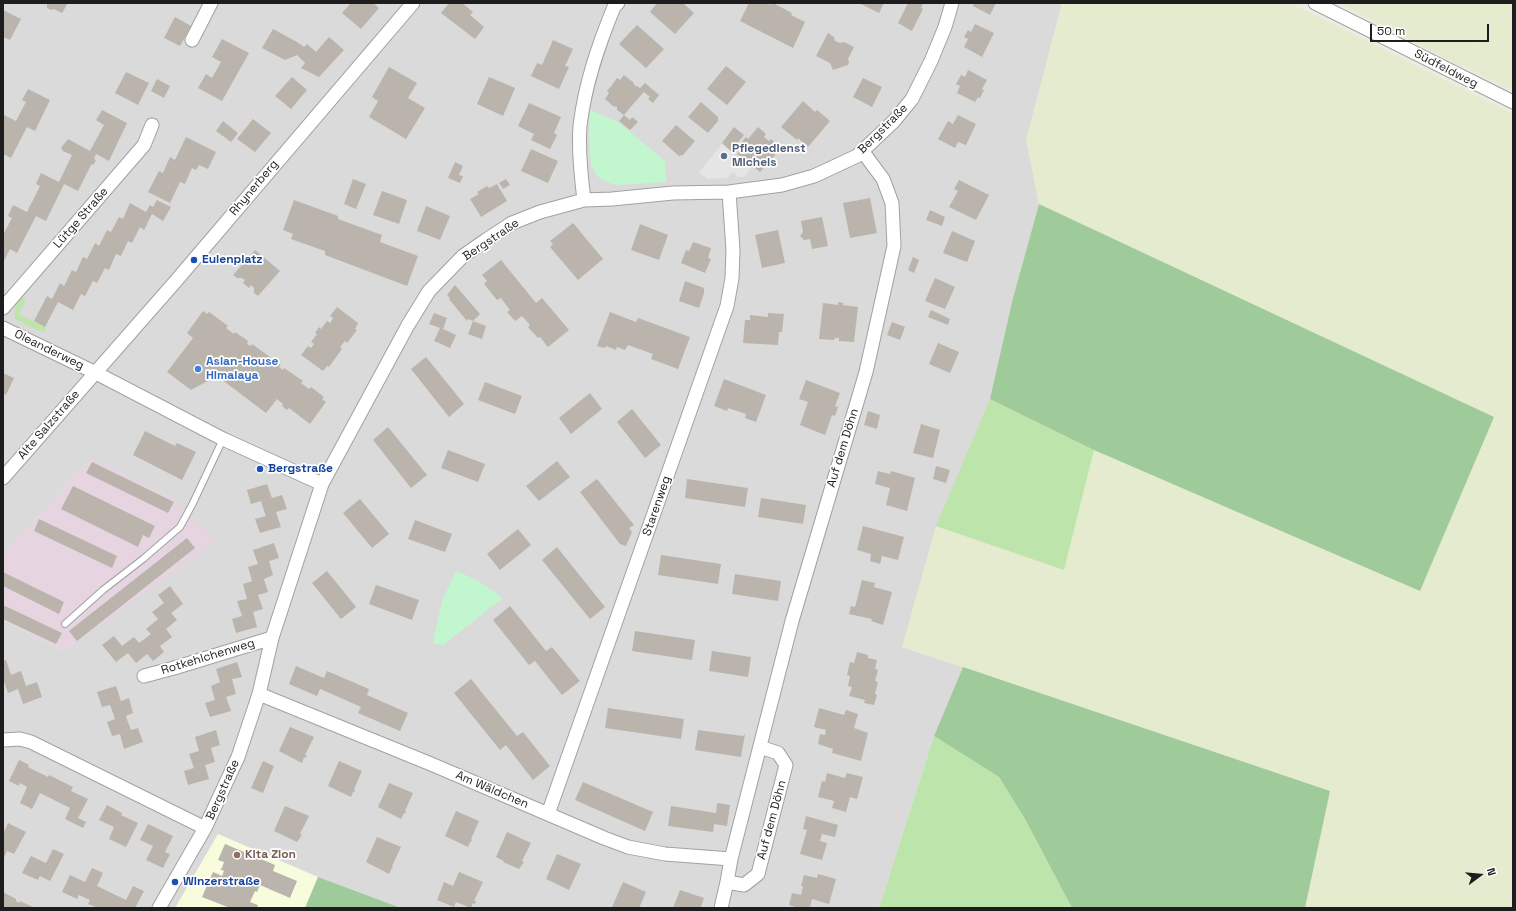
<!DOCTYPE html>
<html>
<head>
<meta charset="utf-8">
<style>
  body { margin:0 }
  #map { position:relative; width:1516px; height:911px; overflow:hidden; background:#edece3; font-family:"Space Grotesk",sans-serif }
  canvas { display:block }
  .frame { position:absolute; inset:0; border:4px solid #1d1d1d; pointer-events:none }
  .north { position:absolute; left:1460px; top:855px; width:40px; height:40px; -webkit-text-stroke:3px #fff; paint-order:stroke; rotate:74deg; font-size:11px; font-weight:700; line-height:16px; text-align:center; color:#1d1d1d }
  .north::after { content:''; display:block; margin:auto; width:14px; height:18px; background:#1d1d1d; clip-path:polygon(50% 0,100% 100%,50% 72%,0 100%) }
  .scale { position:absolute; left:1370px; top:24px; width:119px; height:18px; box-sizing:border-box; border:2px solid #1d1d1d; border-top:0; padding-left:5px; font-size:12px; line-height:14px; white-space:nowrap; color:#1d1d1d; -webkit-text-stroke:3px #fff; paint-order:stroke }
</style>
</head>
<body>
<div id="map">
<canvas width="1516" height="911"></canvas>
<div class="frame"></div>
<div class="north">N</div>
<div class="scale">50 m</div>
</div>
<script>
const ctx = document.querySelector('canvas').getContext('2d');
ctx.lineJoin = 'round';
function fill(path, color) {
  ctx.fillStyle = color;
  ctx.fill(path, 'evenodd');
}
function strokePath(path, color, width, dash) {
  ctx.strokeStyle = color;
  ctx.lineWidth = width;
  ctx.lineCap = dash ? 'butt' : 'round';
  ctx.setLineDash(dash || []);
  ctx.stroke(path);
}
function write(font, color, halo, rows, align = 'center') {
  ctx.font = font + ' "Space Grotesk",sans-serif';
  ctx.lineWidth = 3.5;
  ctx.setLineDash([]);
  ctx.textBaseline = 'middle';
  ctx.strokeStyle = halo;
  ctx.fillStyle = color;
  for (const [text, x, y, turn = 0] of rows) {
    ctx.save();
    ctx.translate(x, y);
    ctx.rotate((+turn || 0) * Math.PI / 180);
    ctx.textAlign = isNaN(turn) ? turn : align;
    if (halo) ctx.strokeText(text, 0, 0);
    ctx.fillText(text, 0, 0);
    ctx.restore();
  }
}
const residential = new Path2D(`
  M3 3H1062L1027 141 1039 204 1013 298 1094 450 902 647 963 667 934 736 879 908H401L318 877 305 908H3V620L63 651 93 458 3 554Z`);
const industrial = new Path2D(`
  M93 458 173 499 216 542 63 651 3 620V554Z`);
const education = new Path2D(`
  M218 834 318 877 305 908H175Z`);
const farmland = new Path2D(`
  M1062 3H1290L1513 114V908H1305L1330 791 902 647 936 526 1064 569 1094 450 1420 591 1494 417 1039 204 1026 140Z
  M1339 3H1513V91L1463 66 1489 11 1462 67Z`);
const grass = new Path2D(`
  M21 297 24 298 25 302 19 314 45 327V332L36 330 15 319C14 309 14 305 21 297Z
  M990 399 1094 450 1064 570 936 526Z
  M934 736 999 777 1025 819 1072 908H879Z`);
const forest = new Path2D(`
  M1039 204 1494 417 1420 591 1094 450 990 399 1013 298Z
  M963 667 1330 791 1305 908H1072L1025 819 999 777 934 736Z
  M318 877 401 908H305Z`);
const park = new Path2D(`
  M590 110 618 122 665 161 666 182 617 185 606 182 597 176 591 166 589 131Z
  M456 571 477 580 503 598 443 645 433 643 442 601Z`);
const parking = new Path2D(`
  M722 144 751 169 744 177H739L733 172 727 178 707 179 699 172Z`);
const building = new Path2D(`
  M47 3H68L62 13 54 9 51 10 47 8Z
  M351 3H373L379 8 361 29 342 13Z
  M449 3H462L473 12 470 15 484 27 475 39 441 13Z
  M657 3H683L694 13 675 34 650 12Z
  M749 3H766L770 5 773 3 792 13 791 15 805 22 793 48 740 21Z
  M859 3H884L879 13Z
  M908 3H923L921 8 923 9 912 31 898 23Z
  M974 3H996L990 15 973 6Z
  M3 10 21 19 10 40 3 37Z
  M175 17 191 26 180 46 164 38Z
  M975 24 994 33 982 57 964 47 968 39 964 37 968 30 971 32Z
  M637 25 664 49 646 68 619 44Z
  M273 29 297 42 304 47 307 44 316 52 329 37 344 50 319 77 301 68 305 63 297 55 285 60 262 48Z
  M828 33 834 37 835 41 840 43 844 42 854 47 848 59 849 62 848 65 833 70 830 63 816 56Z
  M222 39 249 53 222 101 198 88 206 74 212 78 221 62 212 57Z
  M553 40 573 49 565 66 569 67 559 89 531 76 537 63 542 65Z
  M726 66 746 82 727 105 707 89Z
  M389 67 417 83 408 98 425 108 406 139 369 117 378 101 372 97Z
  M968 70 987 80 982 89 984 90 980 98 978 97 975 102 957 93 960 86 956 84 961 75 965 77Z
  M126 72 149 83 138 105 115 93Z
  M624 75 633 82 635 86H637L640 88 645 83 659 95 653 103 648 99 650 97 644 92 634 103 624 115 630 120 632 117 638 122 630 130 619 121 624 115 617 110V107L613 106 605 99 609 93 607 91 612 85 617 78 620 80Z
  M292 77 307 90 291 109 275 96Z
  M489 77 515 88 503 116 477 104Z
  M863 78 882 87 872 107 853 97Z
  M157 79 170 86 164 98 151 91Z
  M28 89 50 100 35 131 27 127 11 158 3 154V117L4 115 16 121 26 102 22 100Z
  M803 101 815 112 817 110 830 121 808 147 798 138 797 140 781 127Z
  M701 102 718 117V121L708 133 688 117Z
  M529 103 561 117 554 133 557 135 550 149 531 140 534 134 518 126Z
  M102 110 127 123 109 161 96 154 94 159 96 160 94 164 91 165 78 191 64 184 46 221 36 216 17 253 10 249 3 263V235L12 218 8 216 13 205 27 212 40 186 36 184 41 173 59 182 72 155 63 151 61 148 68 139 90 151 104 125 96 120Z
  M958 115 976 124 966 145 958 142 955 148 938 139 948 121 953 124Z
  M253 119 271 133 255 152 237 139Z
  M223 121 238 133 231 142 216 131Z
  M676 125 695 141 683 155 679 156 662 141Z
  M734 127 744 135 731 151 722 143Z
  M758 127 766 134 764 137 769 141 771 139 781 148 760 172 737 154 743 147 740 144 746 137 748 139Z
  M186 137 216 152 208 169 199 165 196 170 192 168 185 184 180 182 170 203 148 192 159 171 163 173 170 157 175 160Z
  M531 149 558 161 548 183 521 171Z
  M455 162 463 166 459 175 463 176 460 183 448 178Z
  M353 179 366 184 356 209 344 204Z
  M506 179 510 185 503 189 499 183Z
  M959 180 989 195 976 220 949 207 958 191 954 189Z
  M497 184 507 201 481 217 470 199 479 194 477 192 487 186 489 188Z
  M382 191 407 200 399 224 373 215Z
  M870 198 877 233 850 238 843 203Z
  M157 200 171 207 163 221 152 214 144 230 140 227 132 243 128 241 121 256 116 254 109 270 105 268 97 283 93 281 85 296 81 294 73 310 58 302 45 327 34 321 47 296 52 299 60 283 64 286 72 270 76 272 83 257 87 259 95 243 99 246 107 230 111 232 119 217 123 219 130 203 146 212 150 205 153 207Z
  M294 200 338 216V219L382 235 380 242 418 256 407 286 325 255V251L291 239 293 234 283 230Z
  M426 206 450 216 440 240 417 231Z
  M930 210 945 217 942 226 926 220Z
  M822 217 828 246 812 249 810 239 804 240 800 236 803 232 801 221Z
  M573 223 603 259 578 280 550 247 553 244 550 241Z
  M640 224 668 235 659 260 631 250Z
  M778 230 785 263 762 268 755 235Z
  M952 231 975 241 967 262 943 253Z
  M693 242 711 248 708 258 711 259 705 273 681 263 686 250 689 251Z
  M255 250 280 271 258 296 254 293V288L251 285 249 288 243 283 245 280 242 278H237L233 275Z
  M913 257 919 260 914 273 908 270Z
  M501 260 536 303 542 298 569 330 548 347 540 337 538 338 528 327 530 325 522 316 515 321 507 312 510 310 501 298 497 300 484 284 487 281 482 275Z
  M935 278 955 287 945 309 925 301Z
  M685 281 704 288V293L699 308 679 301Z
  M455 285 480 314 473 321 468 319 467 321 449 299 450 298 447 295Z
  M838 302 843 303V305L858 307 854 342 839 341V338H835L834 340 819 339 823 303 838 305Z
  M337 307 358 323 355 329 357 330 347 343 345 341 340 347 342 349 329 367 327 366 323 371 301 355 308 346 311 348 314 344 311 342 317 334 315 333 319 327 321 329 327 321 330 323 333 318 330 316Z
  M931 310 950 319 948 325 928 317Z
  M203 311 207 314 209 312 228 326 226 328 234 334 235 332 248 341 247 344 251 346 252 344 281 365 279 367 283 370 284 368 303 381 301 383 309 389 311 387 324 397 322 399 326 402 310 424 289 408 287 410 282 406 283 404 277 399 266 413 217 376 191 390 167 372 193 338 187 333Z
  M610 312 636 322 638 318 690 337 678 369 651 359 653 354 628 345 625 350 617 347 616 350 606 346 605 348 597 346Z
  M434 313 447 318 443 329 456 335 450 348 434 341 440 328 429 324Z
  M768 313 784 314 782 332H779L778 345 743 343 745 320H750V315L768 317Z
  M473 321 486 326 482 339 468 334Z
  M892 322 905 327 900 340 887 335Z
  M938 343 959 352 950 373 929 364Z
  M426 357 464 404 449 417 411 369Z
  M3 373 14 378 6 395 3 393Z
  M724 379 766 395 756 422 745 418 746 414 728 408 727 411 714 406Z
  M806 380 840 393 835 406 838 407 835 416 832 415 825 435 800 425 808 402 799 399Z
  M485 382 522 396 515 414 478 400Z
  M590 393 602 409 571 434 559 418Z
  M632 409 661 445 645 458 617 422Z
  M868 411 880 415 877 429 864 425Z
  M921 424 940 430 933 458 913 453Z
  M388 427 427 475 411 488 373 440Z
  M145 431 175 446 177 443 196 452 182 480 133 455Z
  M448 450 485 464 478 482 441 468Z
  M557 461 570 477 539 501 526 486Z
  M92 462 174 502 168 513 86 473Z
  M936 466 950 470 946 483 933 479Z
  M878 471 890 474 891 471 915 478 907 511 886 505 890 488 875 484Z
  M597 479 634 525 629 528 632 532 626 546 620 544 580 492Z
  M687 479 748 488 745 507 685 498Z
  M267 484 272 498 282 495 287 509 276 512 281 527 260 533 255 519 266 516 265 514 261 501 251 504 247 490Z
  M73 486 155 526 149 538 143 535 138 547 61 509Z
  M761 498 806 505 803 524 758 517Z
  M360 499 389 534 372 548 343 513Z
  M39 519 117 556 112 568 34 531Z
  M415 520 452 534 445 552 408 539Z
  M863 526 904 537 898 560 882 556 880 564 870 561 871 554 857 550Z
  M518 529 531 545 500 570 487 554Z
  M187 538 195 548 77 641 69 631Z
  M274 543 279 558 269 561 273 575 264 579 268 592 258 595 263 609 253 612 257 627 236 633 232 619 242 616 237 601 247 599 243 584 252 581 248 567 258 564 253 550Z
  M557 547 605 607 590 619 542 560Z
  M661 555 721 564 718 584 658 575Z
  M327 571 356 607 341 619 312 583Z
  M3 572 64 602 59 614 3 586Z
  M735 574 781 581 778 601 732 594Z
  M862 580 875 583 874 587 892 592 883 625 871 621 872 619 849 614 851 606 855 607Z
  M376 585 419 600 412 620 369 604Z
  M170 586 183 604 171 613 177 620 166 629 172 637 160 646 164 652 153 661 147 654 136 663 128 653 116 662 102 645 114 636 122 646 134 637 139 643 151 634 146 629 158 619 152 612 164 603 158 595Z
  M3 605 62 633 56 644 3 619Z
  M510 606 546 651 552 647 580 681 562 695 535 661 529 665 493 620Z
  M635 631 695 640 692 660 632 651Z
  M712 651 751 657 748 677 709 671Z
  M857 652 868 655V658L877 660 875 669 878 670 875 681 878 682 875 694 877 695 874 705 864 703 865 700 849 696 852 687 848 686 850 676 847 675 850 662 854 663Z
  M6 660 11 675 21 671 26 686 37 682 42 697 23 704 18 689 8 693 3 679V661Z
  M237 662 242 677 232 679 236 694 226 697 231 711 210 717 205 703 215 700 211 686 220 682 216 669Z
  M296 666 324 678 327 671 369 689 367 695 408 713 400 731 358 713 361 707 334 695 320 689 317 696 289 684Z
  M471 679 517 736 523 732 550 766 533 780 506 745 500 750 454 693Z
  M116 686 121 701 129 698 133 713 126 716V717L131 730 138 728 143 742 124 749 120 734 112 736 107 722 115 719 110 705 102 707 97 692Z
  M608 708 684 719 681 739 605 728Z
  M819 708 844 715 846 710 858 714 854 728 868 733 861 761 832 753 833 749 818 744 820 734 825 735 826 730 814 727Z
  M290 727 314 737 305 755 307 756 306 758 304 757 302 763 279 751Z
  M216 730 220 745 211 748 215 762 205 765 209 779 188 785 184 771 194 768 189 754 199 751 195 737Z
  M698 730 743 736 745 734 741 757 695 750Z
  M19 760 29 765 28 767 48 777 49 775 73 787 71 791 88 799 78 818 86 822 83 828 65 819 70 808 40 793 32 809 20 803 27 787 20 783 19 786 9 781Z
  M263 761 274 766 263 793 251 788Z
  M339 761 362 771 354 789 355 790 354 792H353L351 797 328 786Z
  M827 773 845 778 847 773 863 777 857 799 850 797 846 812 832 808 834 801 818 797 822 781 825 782Z
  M583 782 653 812 645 831 575 800Z
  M389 783 413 793 405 811H406L405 814 404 813 401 819 378 807Z
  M717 803 730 805 727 826 714 824 713 832 668 826 671 806 716 813Z
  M107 805 122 813 121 815 138 823 126 847 109 839 114 827 99 820Z
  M285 806 309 816 300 834 302 835 297 842 274 831Z
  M456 811 479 821 471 839 472 840 471 842H470L468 847 445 836Z
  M806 816 838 825 835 837 822 834 820 841 827 843 822 860 800 854 807 830 803 829Z
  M8 823 26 832 14 854 7 851 3 860V834Z
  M148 824 173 836 165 852 170 854 163 868 146 860 153 846 140 840Z
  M507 832 531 843 522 861 524 862 519 869 503 862 504 861 496 857Z
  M377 837 401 847 392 866H393L389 874 366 862Z
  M225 844 275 865 273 871 297 881 290 898 260 885 257 892 255 891 250 902 258 905 257 908H230L202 897 213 872 222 876 224 871 220 869 222 868 224 862 218 860Z
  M53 849 64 854 50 881 40 876 38 880 22 873 31 856 46 863Z
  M557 854 581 864 569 890 546 879Z
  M92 868 103 873 97 886 126 900 133 886 144 891 135 908H98L88 904 90 900 79 895 77 899 62 892 70 875 85 882Z
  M459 872 483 882 474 901H476L475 904 473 903 471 908 456 902 454 907 437 900 444 882 453 886Z
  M818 874 836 879 829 904 812 899 810 908H799L789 905 792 893 801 895 803 886H801L804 875 817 878Z
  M623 882 646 892 639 908 612 907Z
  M680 890 704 898 701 907 673 908Z
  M3 892 16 899V901L19 903 20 901 35 908H3Z`);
const service = new Path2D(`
  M65 624 103 590 143 559 180 527 193 503 223 439`);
const minor = new Path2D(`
  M1315 3 1513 102
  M192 40 211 3
  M584 200C581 176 578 150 580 126 585 84 598 46 614 7L618 3
  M3 308 144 145 152 125
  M3 328 96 373 223 439 322 484
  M3 478 175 282 413 3
  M144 676 174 668 272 638
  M259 694 431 764 604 838 628 847 665 854 731 859
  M3 740 20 739 31 742 205 828
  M548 814 727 306 732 278 733 250 729 192
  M727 882 744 885 758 874 786 765 778 753 760 747
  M159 908 205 828 238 757 259 694 272 638 322 484 408 325 429 291 463 256 486 240 512 223 540 212 584 200 612 199 673 193 729 192 782 185 814 176 857 156 894 121 912 99 931 61 945 27 952 3
  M721 908 727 882 731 859 792 621 866 372 894 246 892 203 883 179 863 152`);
const markers = [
  [724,156,4,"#5c6f8a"],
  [194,260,4,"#1a4fb4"],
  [198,369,4,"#3f7fe0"],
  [260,469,4,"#1a4fb4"],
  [237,855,4,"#8d6e63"],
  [175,882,4,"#1a4fb4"]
];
const streetNames = [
  ["Südfeldweg",1446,69,27],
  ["Bergstraße",883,129,-45],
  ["Rhynerberg",254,188,-50],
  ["Lütge Straße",81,218,-49],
  ["Bergstraße",491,240,-34],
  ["Oleanderweg",49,350,26],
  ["Alte Salzstraße",49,425,-49],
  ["Auf dem Döhn",843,448,-73],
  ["Starenweg",657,506,-71],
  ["Rotkehlchenweg",208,657,-17],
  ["Bergstraße",223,790,-66],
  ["Am Wäldchen",492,790,23],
  ["Auf dem Döhn",772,820,-75]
];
const serviceNames = [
  ["Pflegedienst",732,149],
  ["Michels",732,163]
];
const transitNames = [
  ["Eulenplatz",202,260],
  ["Bergstraße",268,469],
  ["Winzerstraße",183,882]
];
const shopNames = [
  ["Asian-House",206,362],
  ["Himalaya",206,376]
];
const educationNames = [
  ["Kita Zion",245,855]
];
fill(residential, '#dbdada');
fill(industrial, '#e6d5e0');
fill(education, '#f7fddc');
fill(farmland, '#e4ebcf');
fill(grass, '#bde5ab');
fill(forest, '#9fca9a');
fill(park, '#c1f6cf');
fill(parking, '#e5e5e5');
fill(building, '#bab4ad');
strokePath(service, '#a1a1a1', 8);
strokePath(minor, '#a1a1a1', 15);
strokePath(service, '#fff', 6);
strokePath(minor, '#fff', 13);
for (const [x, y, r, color] of markers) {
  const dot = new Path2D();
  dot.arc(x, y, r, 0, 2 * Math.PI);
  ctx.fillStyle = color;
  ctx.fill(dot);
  strokePath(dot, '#fff', 1.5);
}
write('12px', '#1d1d1d', '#fff', streetNames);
write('bold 12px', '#4e5e75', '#fff', serviceNames, 'left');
write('bold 12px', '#164399', '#fff', transitNames, 'left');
write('bold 12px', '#366cbe', '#fff', shopNames, 'left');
write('bold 12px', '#785e54', '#fff', educationNames, 'left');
</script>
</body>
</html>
